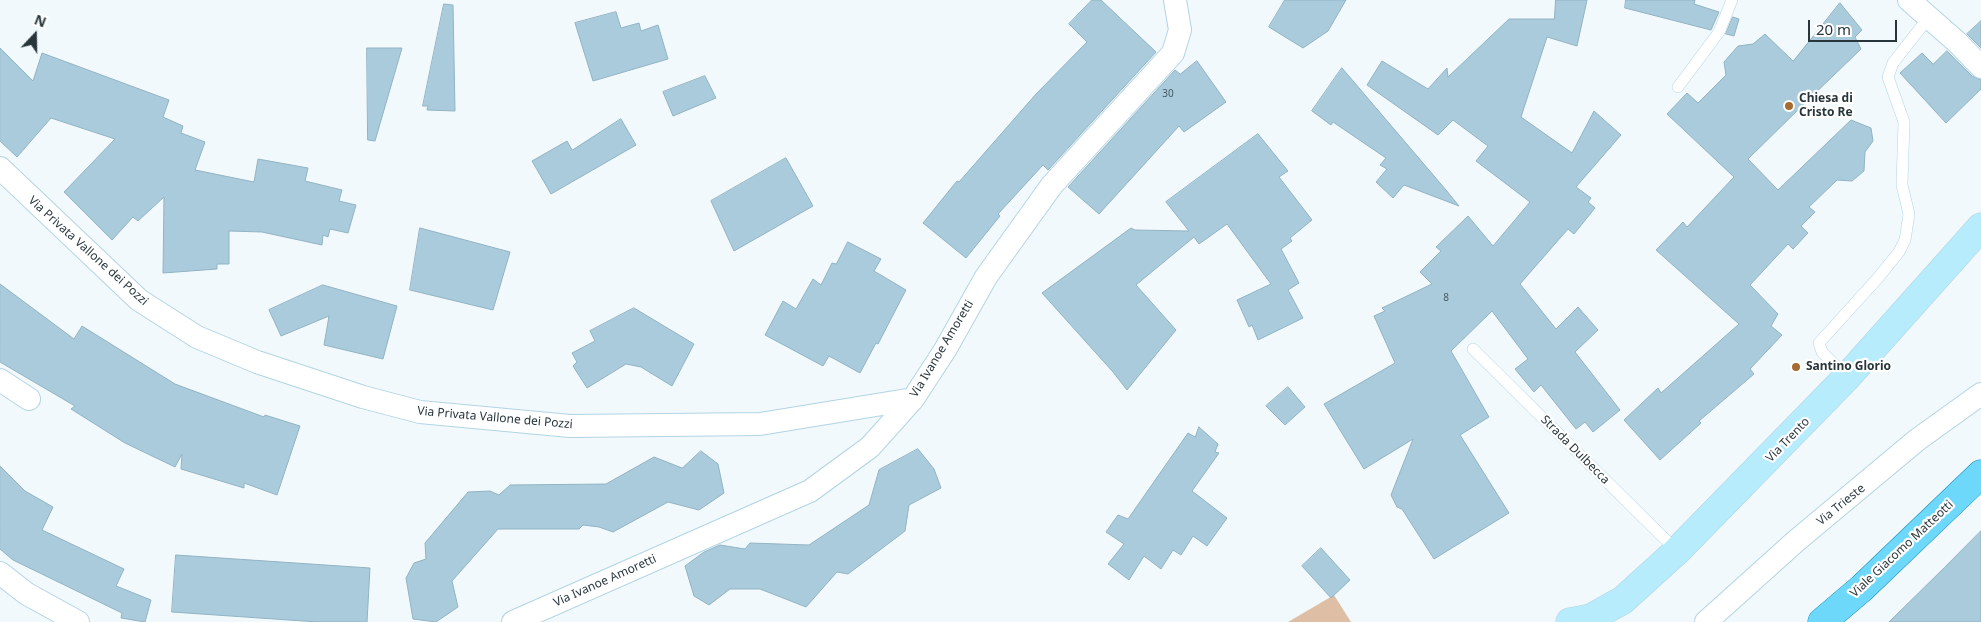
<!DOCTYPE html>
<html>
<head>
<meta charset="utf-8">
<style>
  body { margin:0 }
  #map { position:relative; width:1981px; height:622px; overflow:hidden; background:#f2f9fc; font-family:"Noto Sans",sans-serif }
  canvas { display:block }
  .north { position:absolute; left:10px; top:10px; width:50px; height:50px; -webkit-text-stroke:4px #fff; paint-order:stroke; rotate:21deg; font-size:14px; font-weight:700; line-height:20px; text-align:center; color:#28363c }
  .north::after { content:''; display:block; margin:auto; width:18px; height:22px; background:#28363c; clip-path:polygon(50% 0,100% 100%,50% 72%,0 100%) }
  .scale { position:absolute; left:1808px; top:20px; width:89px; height:22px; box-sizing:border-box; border:2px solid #28363c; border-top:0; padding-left:6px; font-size:15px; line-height:18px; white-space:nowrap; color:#28363c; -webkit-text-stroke:4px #fff; paint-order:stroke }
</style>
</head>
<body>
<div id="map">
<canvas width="1981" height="622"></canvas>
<div class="north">N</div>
<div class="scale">20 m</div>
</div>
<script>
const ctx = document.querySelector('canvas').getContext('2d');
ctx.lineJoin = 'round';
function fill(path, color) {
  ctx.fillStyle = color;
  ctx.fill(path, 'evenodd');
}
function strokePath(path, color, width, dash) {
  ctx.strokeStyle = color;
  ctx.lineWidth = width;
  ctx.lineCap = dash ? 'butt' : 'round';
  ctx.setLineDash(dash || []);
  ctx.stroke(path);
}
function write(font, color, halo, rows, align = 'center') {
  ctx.font = font + ' "Noto Sans",sans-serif';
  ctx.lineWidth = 4.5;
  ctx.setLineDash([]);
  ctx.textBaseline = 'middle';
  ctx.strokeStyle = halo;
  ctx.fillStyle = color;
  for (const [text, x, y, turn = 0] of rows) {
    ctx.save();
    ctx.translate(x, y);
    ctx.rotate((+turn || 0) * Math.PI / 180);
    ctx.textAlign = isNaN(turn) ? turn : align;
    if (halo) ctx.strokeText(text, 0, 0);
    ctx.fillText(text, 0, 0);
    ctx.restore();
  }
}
const green = new Path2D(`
  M1334 595 1351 622H1288Z`);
const building = new Path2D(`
  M1092 0H1101L1156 52 1048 170 1043 165 998 214 1000 216 966 258 923 223 957 181 959 182 1036 94 1087 42 1069 24Z
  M1285 0H1346L1328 31 1303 48 1269 27Z
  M1556 0H1587L1577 46 1547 37 1521 117 1572 153 1594 111 1621 135 1576 187 1591 198 1588 202 1595 208 1574 234 1568 229 1520 284 1556 329 1578 307 1598 330 1575 352 1620 410 1593 432 1585 422 1576 429 1541 385 1534 392 1515 369 1528 359 1492 311 1451 351 1489 417 1460 435 1509 513 1434 559 1402 509 1397 507 1391 495 1413 439 1364 469 1324 404 1395 363 1374 316 1385 311 1382 308 1432 284 1420 272 1441 251 1436 247 1468 216 1493 246 1530 202 1476 161 1488 146 1453 120 1438 135 1367 85 1382 61 1428 89 1447 68 1448 77 1509 19H1554Z
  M1626 0H1695L1694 4 1719 12 1711 30 1625 8Z
  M1840 3 1862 30 1855 37 1861 49 1807 101 1803 102 1805 103 1748 159 1778 190 1851 120 1871 128 1873 141 1865 152 1864 171 1852 181 1837 180 1809 207 1815 212 1801 226 1808 233 1793 249 1788 244 1750 285 1778 314 1771 326 1782 335 1750 369 1754 374 1699 421 1701 423 1660 460 1624 420 1658 388 1661 393 1739 324 1656 250 1683 222 1687 227 1734 177 1667 114 1687 93 1698 103 1726 75 1724 62 1738 46 1753 44 1765 34 1793 61Z
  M444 4 453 5 455 111 427 110 428 106H423Z
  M616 12 621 28 639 23 641 31 658 25 668 59 593 81 575 23Z
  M1733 17 1739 19 1734 36 1726 34Z
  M1981 21V48L1967 34Z
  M0 48 33 81 42 53 169 100 163 117 183 126 181 133 205 142 195 170 254 182 258 159 308 168 305 181 342 190 339 201 356 205 348 233 330 229 328 237 323 235 322 245 262 232 229 231V264H217V269L163 273 164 197 138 221 133 217 112 240 64 192 115 139 51 118 17 157 0 141Z
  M367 48H402L375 141 368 140Z
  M1947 51 1972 76 1981 80V89L1946 123 1900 73 1922 53 1933 64Z
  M1197 61 1226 102 1184 132 1179 126 1099 214 1068 187 1175 70 1180 74Z
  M1342 68 1446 190 1459 206 1404 185 1393 198 1376 182 1387 169 1380 165 1386 158 1333 122 1331 125 1312 111Z
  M705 76 716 98 673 116 663 92Z
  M621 119 636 145 551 194 532 161 567 141 572 150Z
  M1258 134 1288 171 1279 177 1312 220 1290 238 1292 241 1281 249 1299 283 1288 290 1303 318 1258 340 1252 325 1249 327 1237 300 1271 284 1227 224 1199 244 1194 237 1136 285 1176 330 1127 390 1113 372 1042 293 1131 228 1135 230 1189 231 1166 202Z
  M786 158 813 206 734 251 711 201Z
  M420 228 510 252 493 310 410 290Z
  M848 242 881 259 874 271 906 290 878 344 876 343 860 373 829 356 823 366 765 335 783 301 796 309 813 279 821 285 832 263 836 264Z
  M0 284 74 339 82 326 175 384 264 417 265 415 300 426 277 495 244 483V488L181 469 182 454 175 467 125 443 71 409 75 406 0 362Z
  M323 285 397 306 383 359 324 345 329 316 281 336 269 310Z
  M634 308 694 344 672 386 641 367 626 364 587 388 573 366 577 362 572 353 595 341 590 331Z
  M1288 387 1305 407 1285 425 1266 406Z
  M1199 427 1218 444 1215 452 1219 453 1192 491 1227 518 1207 546 1193 536 1181 555 1173 550 1161 569 1144 556 1129 580 1108 564 1124 544 1106 532 1118 515 1128 519 1188 433 1195 437Z
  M918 449 934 469 941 488 909 505 905 531 848 574 837 572 806 607 760 589H730L709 605 694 596 685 566 704 552 720 545 745 549 750 543 809 545 869 505 879 470Z
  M701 451 718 464 724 493 699 510 668 502 613 532 599 527 583 525 579 529H498L452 581 458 607 436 622 413 619 406 578 414 563 426 559 425 543 468 492 490 491 499 495 510 485 606 484 654 457 682 468Z
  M0 466 25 491 53 507 42 530 124 569 116 586 151 600 145 622 121 618 122 613 13 560 0 549Z
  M1981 531V622H1889L1944 568Z
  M1321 548 1350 580 1331 598 1302 566Z
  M176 555 370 568 367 622H318L172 612Z`);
const lane = new Path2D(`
  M1678 87 1719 32 1732 0
  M1473 349 1677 551
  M1847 377 1822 352 1819 343 1877 279 1899 252 1905 240 1909 214 1902 185 1904 122 1888 77 1893 63 1929 17`);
const street = new Path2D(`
  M1909 0 1958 43 1981 67
  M0 168 139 300 197 337 257 362 363 397 420 412 570 426 760 424 913 399
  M0 380 29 399
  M0 573 27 594 78 622
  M513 622 810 491 870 447 913 399 945 350 986 277 1052 185 1173 53 1180 30 1175 0
  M1706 622 1796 541 1917 440 1981 394`);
const secondary = new Path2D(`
  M1570 622 1591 618 1623 600 1677 551 1847 377 1981 227`);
const primary = new Path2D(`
  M1822 622 1862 588 1981 474`);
const markers = [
  [1789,106,5,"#a76a2f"],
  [1796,367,5,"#a76a2f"]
];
const numberNames = [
  ["30",1168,94],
  ["8",1446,298]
];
const poiNames = [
  ["Chiesa di",1799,99],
  ["Cristo Re",1799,113],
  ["Santino Glorio",1806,367]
];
const streetNames = [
  ["Via Privata Vallone dei Pozzi",88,251,42],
  ["Via Ivanoe Amoretti",942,349,-59],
  ["Via Privata Vallone dei Pozzi",495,418,5],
  ["Via Trento",1788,440,-46],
  ["Strada Dulbecca",1575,450,45],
  ["Via Trieste",1841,505,-39],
  ["Viale Giacomo Matteotti",1902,549,-43],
  ["Via Ivanoe Amoretti",605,581,-24]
];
fill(green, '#debfa5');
fill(building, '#a9cbdc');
strokePath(building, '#91b3c3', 1);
strokePath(lane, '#b2d4e5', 12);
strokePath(street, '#b2d4e5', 24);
strokePath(secondary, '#b2d4e5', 29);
strokePath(primary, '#178eb6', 29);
strokePath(lane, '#fff', 11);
strokePath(street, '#fff', 22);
strokePath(secondary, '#b7ecfd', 28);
strokePath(primary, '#6ed8fa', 28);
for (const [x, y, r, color] of markers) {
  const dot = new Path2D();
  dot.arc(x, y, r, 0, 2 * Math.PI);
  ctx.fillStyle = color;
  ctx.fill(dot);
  strokePath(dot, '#fff', 2);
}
write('10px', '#485b64', null, numberNames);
write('bold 12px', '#28363c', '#fff', poiNames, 'left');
write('12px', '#28363c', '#fff', streetNames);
</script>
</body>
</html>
